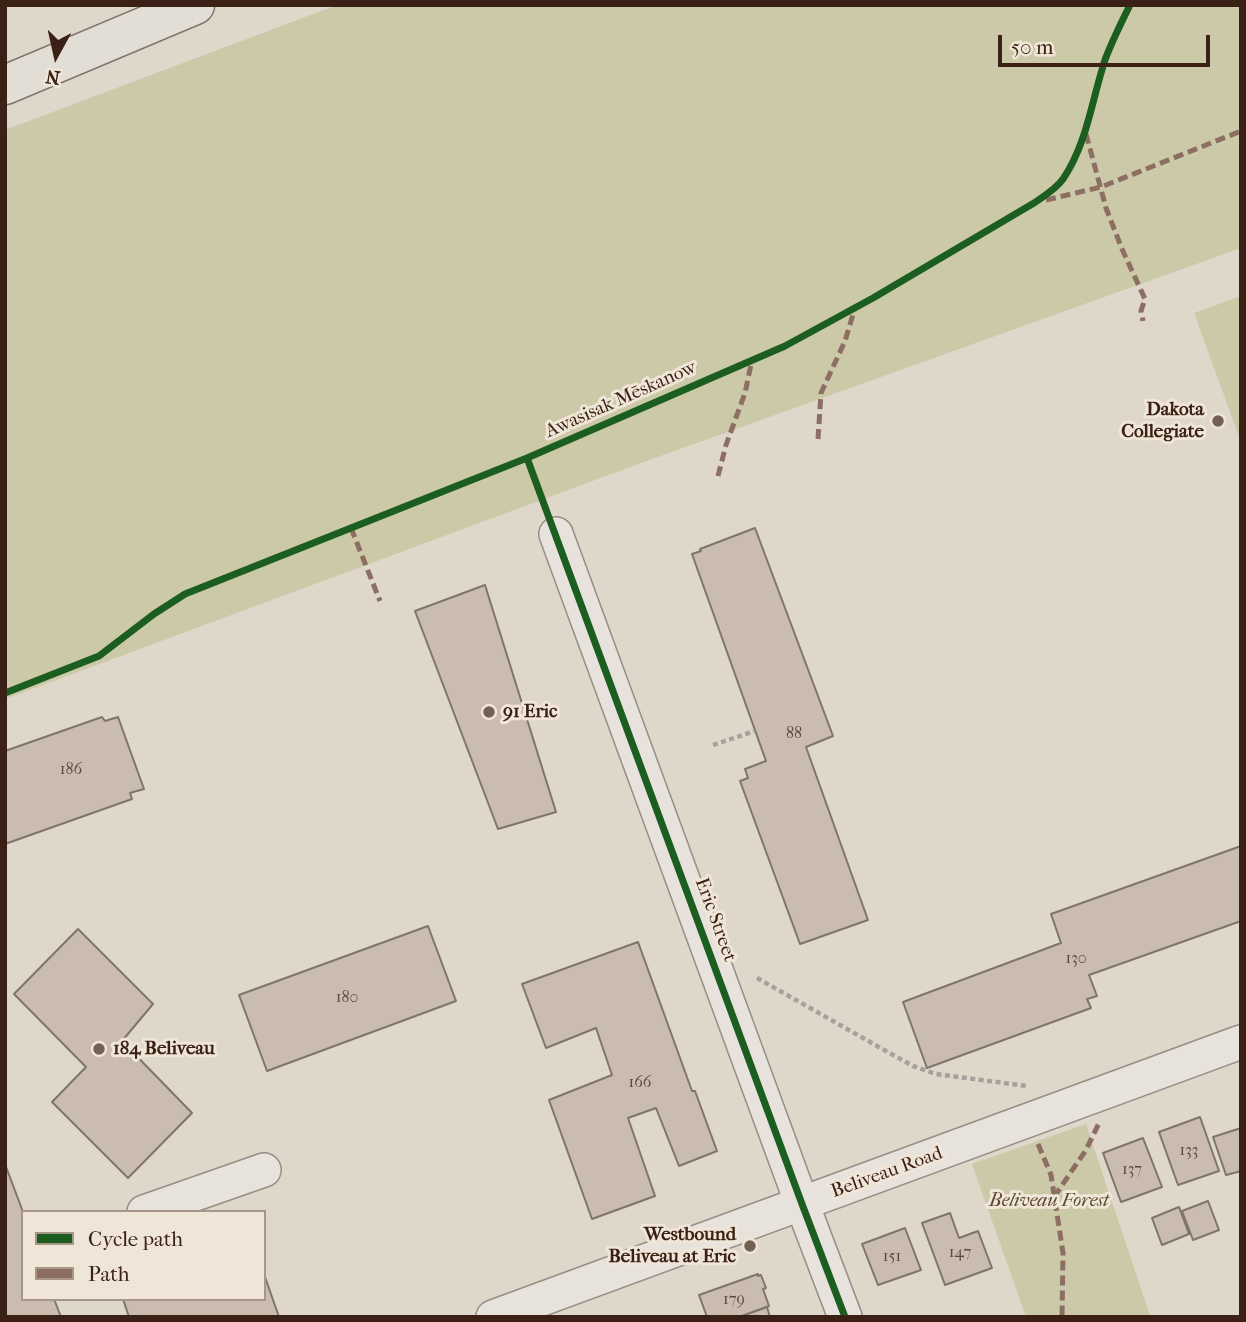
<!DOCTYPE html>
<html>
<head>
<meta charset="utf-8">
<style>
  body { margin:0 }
  #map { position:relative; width:1246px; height:1322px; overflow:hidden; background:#dfd7ca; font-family:"IM FELL French Canon",serif }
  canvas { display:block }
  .frame { position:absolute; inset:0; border:7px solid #3b2015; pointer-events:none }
  .legend { position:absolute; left:21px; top:1210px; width:245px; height:91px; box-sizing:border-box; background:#f0e6d7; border:2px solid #a89789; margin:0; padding:9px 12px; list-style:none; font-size:21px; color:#3b2015 }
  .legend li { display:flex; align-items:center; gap:14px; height:35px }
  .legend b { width:35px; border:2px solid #a89789 }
  .north { position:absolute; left:21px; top:21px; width:70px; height:70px; -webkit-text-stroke:5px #f0e6d7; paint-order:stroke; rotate:188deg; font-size:19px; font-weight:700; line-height:28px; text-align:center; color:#3b2015 }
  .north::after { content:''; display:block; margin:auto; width:24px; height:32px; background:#3b2015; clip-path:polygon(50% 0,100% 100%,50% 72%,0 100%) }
  .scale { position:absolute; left:998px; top:35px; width:212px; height:32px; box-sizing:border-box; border:4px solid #3b2015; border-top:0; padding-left:9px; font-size:21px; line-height:24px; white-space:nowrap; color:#3b2015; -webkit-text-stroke:5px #f0e6d7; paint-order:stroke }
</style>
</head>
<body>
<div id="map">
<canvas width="1246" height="1322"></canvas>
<div class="frame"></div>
<ul class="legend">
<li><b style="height:9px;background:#1b5e20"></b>Cycle path</li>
<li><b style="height:9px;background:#8d6e63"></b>Path</li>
</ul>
<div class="north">N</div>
<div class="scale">50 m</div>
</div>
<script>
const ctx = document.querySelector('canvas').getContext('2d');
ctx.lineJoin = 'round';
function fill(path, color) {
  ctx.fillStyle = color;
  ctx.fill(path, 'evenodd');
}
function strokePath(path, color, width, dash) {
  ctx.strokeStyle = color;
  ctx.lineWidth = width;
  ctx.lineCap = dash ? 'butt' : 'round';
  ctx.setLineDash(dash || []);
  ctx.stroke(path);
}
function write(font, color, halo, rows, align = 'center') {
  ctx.font = font + ' "IM FELL French Canon",serif';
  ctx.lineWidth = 6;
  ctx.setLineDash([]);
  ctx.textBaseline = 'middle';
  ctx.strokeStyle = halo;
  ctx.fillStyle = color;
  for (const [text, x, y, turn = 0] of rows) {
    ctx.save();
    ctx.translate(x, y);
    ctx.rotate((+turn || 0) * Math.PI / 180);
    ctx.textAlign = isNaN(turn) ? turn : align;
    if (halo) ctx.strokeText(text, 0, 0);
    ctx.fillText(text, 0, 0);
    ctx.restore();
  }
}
const green = new Path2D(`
  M337 5H1241V248L641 463 5 699V130Z
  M1241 296V442L1194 313Z
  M1086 1124 1149 1313 1151 1317H1026L972 1164Z`);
const building = new Path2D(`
  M755 528 833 736 806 747 868 920 800 944 740 781 748 778 745 769 766 761 692 554 701 551 700 549Z
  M485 585 556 812 498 829 415 611Z
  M102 717 105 721 118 717 144 789 130 793 132 799 5 844V751Z
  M1241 846V921L1089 975 1097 996 1087 999 1091 1008 927 1068 903 1002 1061 943 1051 914Z
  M428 926 456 1001 267 1071 239 995Z
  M78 929 153 1004 122 1041 192 1113 128 1178 52 1102 86 1067 14 994Z
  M638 942 692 1091H695L717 1151 679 1166 656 1108 628 1118 655 1196 592 1219 549 1100 612 1075 596 1028 546 1048 522 984Z
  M1200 1117 1219 1171 1178 1185 1159 1132Z
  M1241 1128V1171L1226 1175 1213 1137Z
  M1143 1138 1162 1187 1121 1202 1103 1153Z
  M5 1164 23 1212V1299H54L61 1317H5Z
  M1208 1201 1219 1230 1193 1240 1182 1211Z
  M1179 1207 1189 1234 1162 1245 1152 1218Z
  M950 1213 959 1238 978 1231 992 1268 945 1285 922 1223Z
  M905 1228 921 1270 878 1285 862 1244Z
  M264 1274 279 1317H129L123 1299H264Z
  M758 1274V1276L761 1275 766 1288 763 1289 769 1306 739 1317H707L699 1295Z
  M767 1307 770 1317H739Z`);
const path = new Path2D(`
  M713 745 755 731
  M757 978 886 1051 913 1066 936 1074 1027 1086`);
const minor = new Path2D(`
  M556 534 802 1204 845 1317
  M144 1212 264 1170
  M493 1317 1241 1042`);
const major = new Path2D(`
  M5 85 195 5`);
const quiet = new Path2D(`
  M1086 134 1106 208 1122 249 1145 299 1141 311 1143 321
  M1046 200 1101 187 1241 131
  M818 439 821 393 845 341 855 308
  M718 476 726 445 745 393 752 360
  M351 528 380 601
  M1038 1144 1051 1175 1063 1253 1062 1317
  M1054 1197 1086 1150 1100 1121`);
const cycleway = new Path2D(`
  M527 458 802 1204 845 1317
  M5 693 99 656 154 614 185 594 527 458 785 346 873 298 1034 203C1044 196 1056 189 1063 179 1087 144 1092 99 1105 60 1112 41 1121 23 1130 5`);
const markers = [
  [1218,421,7,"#746054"],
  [489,712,7,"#746054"],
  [99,1049,7,"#746054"],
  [750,1246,7,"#746054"]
];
const numberNames = [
  ["88",794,734],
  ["186",71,770],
  ["130",1076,959],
  ["180",347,998],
  ["166",640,1083],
  ["133",1189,1151],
  ["137",1132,1170],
  ["147",960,1253],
  ["151",892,1257],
  ["179",734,1300]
];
const streetNames = [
  ["Awasisak Mēskanow",621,400,-24],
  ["Eric Street",715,920,70],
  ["Beliveau Road",887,1173,-20]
];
const poiNames = [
  ["Dakota",1204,410],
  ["Collegiate",1204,432],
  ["91 Eric",503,712,"left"],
  ["184 Beliveau",113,1049,"left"],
  ["Westbound",736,1235],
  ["Beliveau at Eric",736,1257]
];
const parkNames = [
  ["Beliveau Forest",1049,1201]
];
fill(green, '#ccc9a9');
fill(building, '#cbbcb0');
strokePath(building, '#7e756d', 2);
strokePath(minor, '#968d85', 36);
strokePath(major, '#7e756d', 41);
strokePath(path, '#a8a19b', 4.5, [5, 3.5]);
strokePath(minor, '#e7e2dc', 33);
strokePath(major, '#e2ded6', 38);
strokePath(quiet, '#8d6e63', 5, [10, 5]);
strokePath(cycleway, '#1b5e20', 7);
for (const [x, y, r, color] of markers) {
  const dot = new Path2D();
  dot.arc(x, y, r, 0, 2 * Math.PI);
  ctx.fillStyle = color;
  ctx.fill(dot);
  strokePath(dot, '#f0e6d7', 2.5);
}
write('16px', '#5f473c', null, numberNames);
write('19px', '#3b2015', '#f0e6d7', streetNames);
write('bold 19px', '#3b2015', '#f0e6d7', poiNames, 'right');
write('italic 19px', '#5b4833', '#f0e6d7', parkNames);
</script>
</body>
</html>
